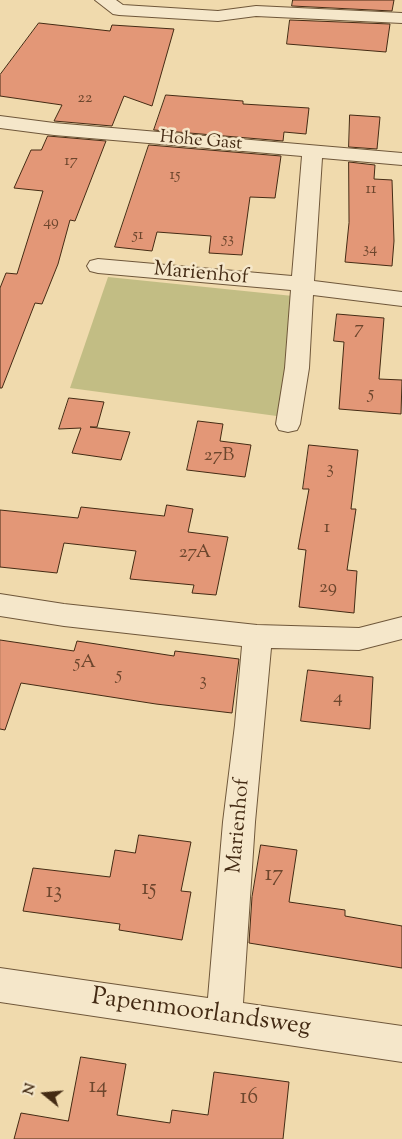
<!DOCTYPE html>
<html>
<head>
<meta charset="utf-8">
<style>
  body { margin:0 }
  #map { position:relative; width:402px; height:1139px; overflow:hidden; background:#f0daad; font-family:"Sorts Mill Goudy",serif }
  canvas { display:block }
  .north { position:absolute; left:20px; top:1069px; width:50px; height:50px; -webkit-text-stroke:4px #f5e7ca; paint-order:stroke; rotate:287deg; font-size:14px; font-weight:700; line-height:20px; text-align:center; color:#442b14 }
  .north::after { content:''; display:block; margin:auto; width:18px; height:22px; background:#442b14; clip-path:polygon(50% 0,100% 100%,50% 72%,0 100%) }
</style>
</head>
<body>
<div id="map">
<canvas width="402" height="1139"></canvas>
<div class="north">N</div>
</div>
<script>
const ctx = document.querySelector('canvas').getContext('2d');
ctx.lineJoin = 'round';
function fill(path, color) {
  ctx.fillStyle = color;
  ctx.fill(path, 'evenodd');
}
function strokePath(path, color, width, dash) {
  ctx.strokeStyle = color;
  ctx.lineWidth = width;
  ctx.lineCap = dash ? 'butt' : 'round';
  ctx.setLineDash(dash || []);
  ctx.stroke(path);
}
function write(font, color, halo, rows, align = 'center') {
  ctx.font = font + ' "Sorts Mill Goudy",serif';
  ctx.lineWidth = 5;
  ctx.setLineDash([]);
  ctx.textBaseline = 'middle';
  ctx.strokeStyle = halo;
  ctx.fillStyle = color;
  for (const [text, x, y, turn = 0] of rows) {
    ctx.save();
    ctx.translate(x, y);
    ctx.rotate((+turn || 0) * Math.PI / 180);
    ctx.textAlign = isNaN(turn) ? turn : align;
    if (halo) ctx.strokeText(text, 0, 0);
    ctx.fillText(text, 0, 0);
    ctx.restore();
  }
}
const green = new Path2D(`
  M108 277 293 296 284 417 70 388Z`);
const building = new Path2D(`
  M293 0H394L392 11 292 6Z
  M290 20 390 24 386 52 287 44Z
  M39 23 110 31 112 25 174 29 152 106 124 96 112 126 54 121 62 105 0 96V75Z
  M166 95 243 101V104L309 108 306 134 284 132 283 141 154 130Z
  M350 115 380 117 377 149 349 147Z
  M48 136 106 141 75 221 70 220 58 264 42 304 35 303 2 388H0V288L6 273 17 274 43 191 14 188 31 150H41Z
  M149 145 281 156 275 198 250 197 242 255 209 253 211 236 157 232 152 251 115 247Z
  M349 162 375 165 374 179 392 180 394 241 392 266 345 262 349 223Z
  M337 314 384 318 379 379 402 380 401 414 339 409 344 342 334 341Z
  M69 398 104 402 97 427H90L130 432 121 460 72 453 81 428 59 429Z
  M198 421 223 424 220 441 251 445 245 477 187 470Z
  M309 445 358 450 351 509H356L347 570 357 571 354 613 299 607 306 550 298 549 309 489H303Z
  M167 505 193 509 188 532 228 537 216 595 192 593 194 585 130 579 136 551 64 543 57 573 0 567V510L78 518 81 507 164 516Z
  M0 640 74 651 77 641 174 656 175 651 239 659 232 713 156 704 21 683 5 730 0 729Z
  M308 670 373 677 370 729 301 721Z
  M139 835 191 842 181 891 191 892 182 940 119 930 120 924 23 911 33 868 110 877 115 850 135 853Z
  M261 845 297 850 289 902 345 910V916L402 926V968L249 943 252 897Z
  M81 1057 126 1064 117 1115 170 1123 172 1110 208 1115 214 1072 289 1082 283 1139H14L21 1113 68 1121Z`);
const minor = new Path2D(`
  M95 0H116L123 5 218 11 256 6 402 13V23L256 16 218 21 119 15 113 14Z
  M0 116 54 123 402 153V165L322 158 314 281 402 292V306L313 295 309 368 300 424 297 430 288 432 279 430 276 424 285 368 291 290 98 273 90 271 87 266 90 261 98 259 292 276 302 156 54 135 0 128Z
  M0 594 64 604 257 625 359 628 402 617V639L359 650 271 648 255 822 243 1003 402 1026V1062L0 1002V968L208 998 223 822 235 725 242 646 64 626 0 616Z`);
const farNumbernames = [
  ["22",85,99],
  ["17",71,162],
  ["15",175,176],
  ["11",371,190],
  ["49",51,223],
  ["51",138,236],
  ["53",228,240],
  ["34",370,250]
];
const farStreetnames = [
  ["Hohe Gast",201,142,5]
];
const numberNames = [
  ["7",359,330],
  ["5",371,395],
  ["27B",219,457],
  ["3",330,470],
  ["1",327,529],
  ["27A",195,554],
  ["29",328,589],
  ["5A",85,664],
  ["5",119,676],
  ["3",203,682],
  ["4",338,699]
];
const streetNames = [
  ["Marienhof",201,275,5],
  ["Marienhof",240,826,-85]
];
const nearNumbernames = [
  ["17",274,876],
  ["15",149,890],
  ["13",54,893],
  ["14",98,1088],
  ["16",249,1099]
];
const nearStreetnames = [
  ["Papenmoorlandsweg",201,1014,8]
];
fill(green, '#c2bd84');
fill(building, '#e39777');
strokePath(building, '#442b14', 1);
strokePath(minor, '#6f573a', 2);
fill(minor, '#f5e7ca');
write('16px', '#6c462d', null, farNumbernames);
write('18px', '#442b14', '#f5e7ca', farStreetnames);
write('19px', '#6c462d', null, numberNames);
write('21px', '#442b14', '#f5e7ca', streetNames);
write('22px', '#6c462d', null, nearNumbernames);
write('25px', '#442b14', '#f5e7ca', nearStreetnames);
</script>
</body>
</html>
